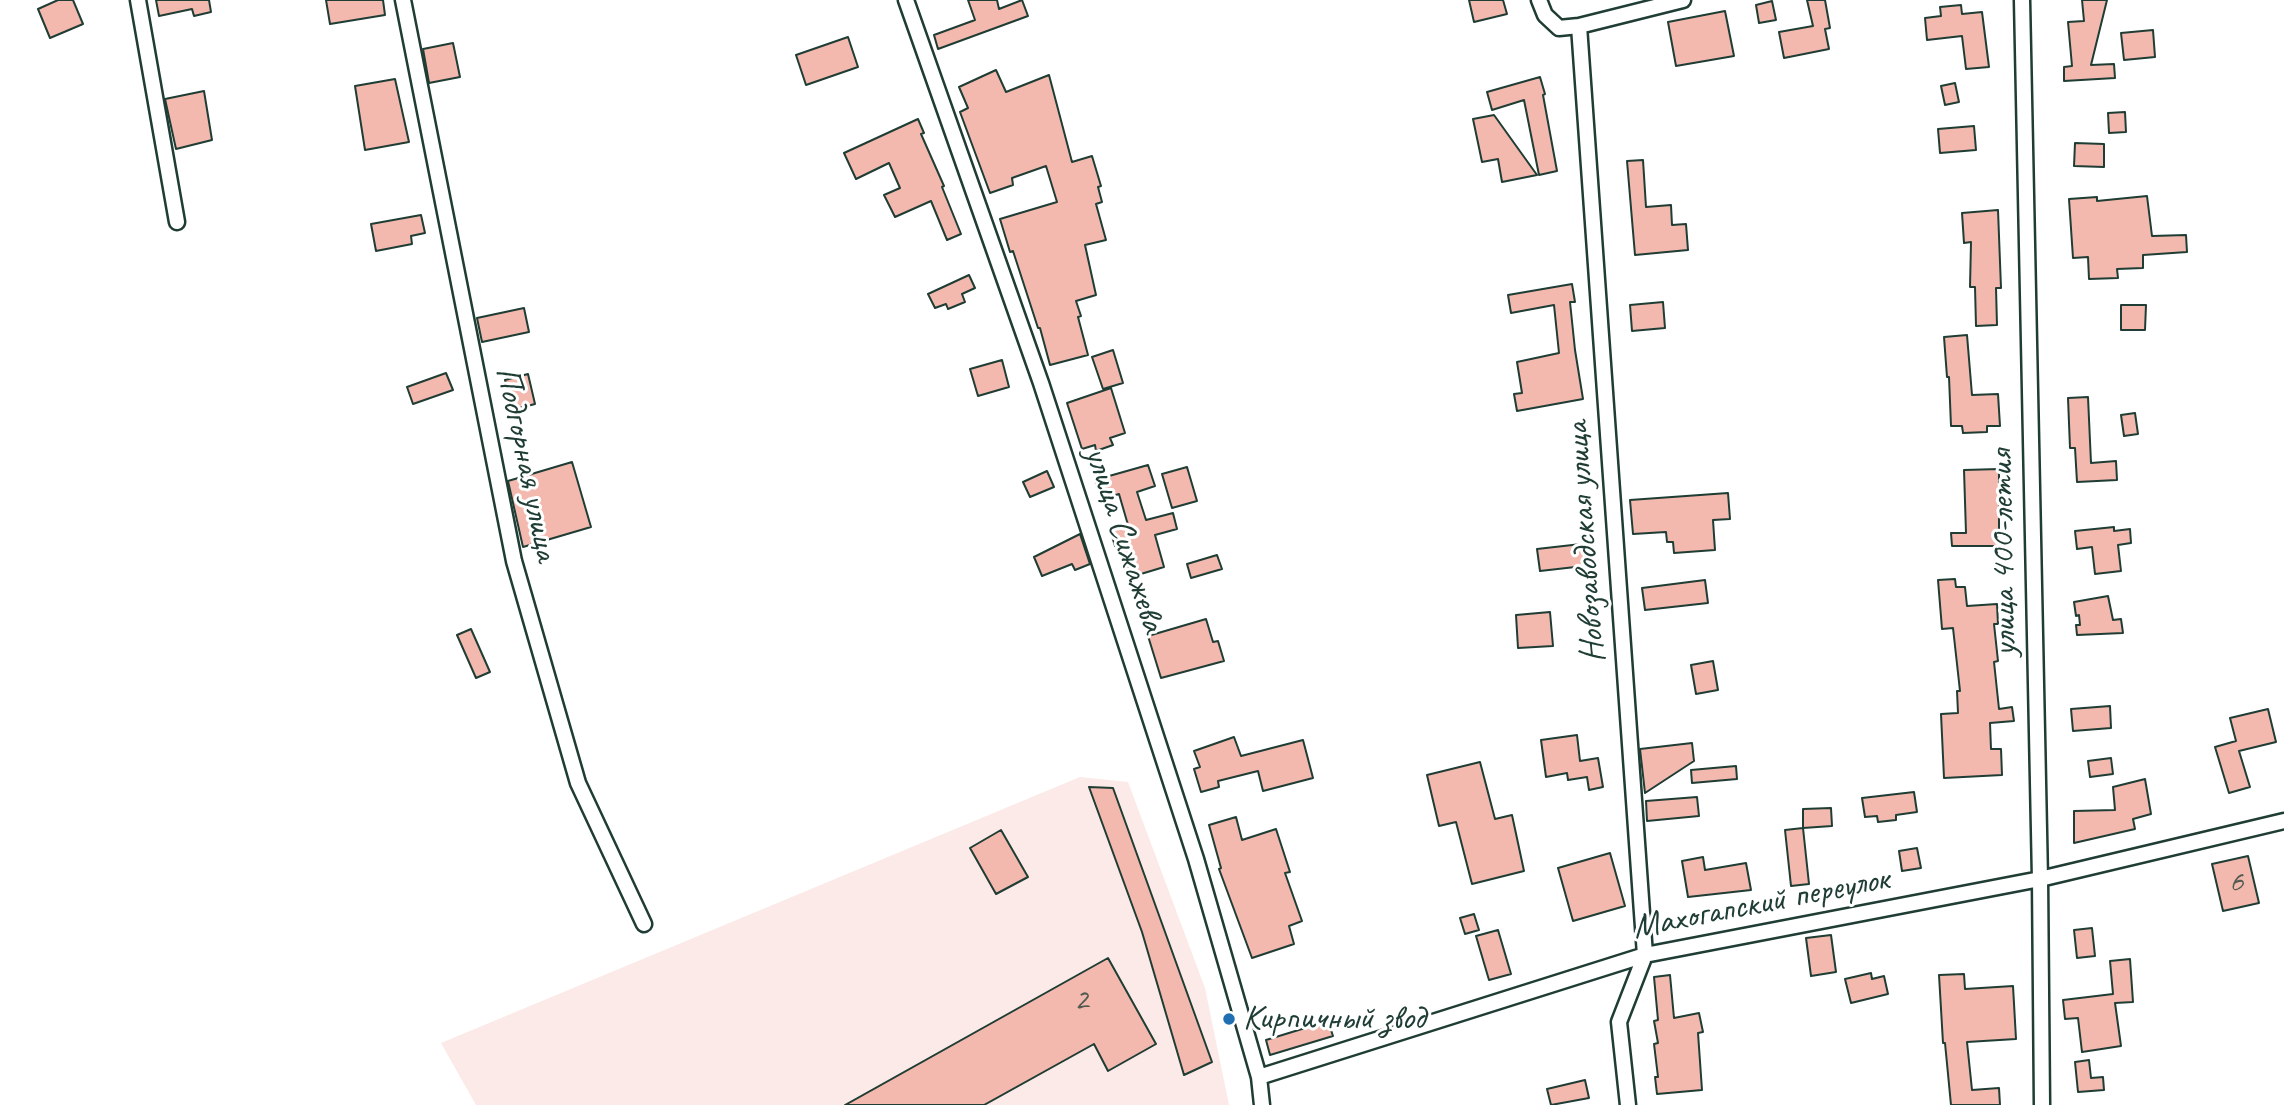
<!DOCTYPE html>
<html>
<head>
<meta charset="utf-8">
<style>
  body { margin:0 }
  canvas { display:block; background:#fff }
</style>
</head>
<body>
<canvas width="2284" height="1105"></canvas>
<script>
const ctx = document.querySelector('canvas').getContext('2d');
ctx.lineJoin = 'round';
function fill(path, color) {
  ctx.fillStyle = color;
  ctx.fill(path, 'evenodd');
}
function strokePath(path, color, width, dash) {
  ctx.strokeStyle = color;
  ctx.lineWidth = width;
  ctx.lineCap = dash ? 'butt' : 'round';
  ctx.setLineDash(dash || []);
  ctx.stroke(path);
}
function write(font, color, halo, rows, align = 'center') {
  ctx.font = font + ' Caveat,sans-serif';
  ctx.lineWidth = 6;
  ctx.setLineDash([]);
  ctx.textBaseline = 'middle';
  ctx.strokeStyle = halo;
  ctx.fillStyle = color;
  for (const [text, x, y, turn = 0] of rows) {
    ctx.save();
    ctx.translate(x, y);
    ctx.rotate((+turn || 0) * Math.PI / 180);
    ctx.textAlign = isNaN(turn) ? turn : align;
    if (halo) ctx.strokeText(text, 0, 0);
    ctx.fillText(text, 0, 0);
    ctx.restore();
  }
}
const built = new Path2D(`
  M1080 777 1128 782 1205 988 1229 1105H476L441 1043Z`);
const building = new Path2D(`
  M58 0H73L83 24 50 38 38 9Z
  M156 0H209L211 12 194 16 192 9 159 16Z
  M326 0H383L385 15 330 24Z
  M968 0H997L999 9 1022 0 1028 16 938 49 934 35 975 20Z
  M1469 0H1503L1507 14 1474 22Z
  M1807 0H1825L1830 28 1825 29 1829 49 1784 58 1779 32 1813 26Z
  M2082 0H2107L2091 65 2114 64 2115 78 2064 81V67L2072 66 2068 22 2084 21Z
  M1772 1 1776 20 1759 23 1756 5Z
  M1961 5 1962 14 1982 12 1989 67 1966 69 1962 36 1927 40 1925 18 1941 16 1940 7Z
  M1725 11 1734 56 1676 66 1668 22Z
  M2153 30 2155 57 2124 60 2121 33Z
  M848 37 858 67 806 85 796 55Z
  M453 43 460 77 429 83 423 49Z
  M996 70 1006 92 1049 75 1072 162 1092 156 1101 186 1098 187 1102 202 1096 204 1106 240 1085 245 1096 295 1076 301 1081 316 1078 317 1088 355 1050 365 1040 328H1038L1013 251 1010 252 1000 219 1057 202 1046 166 1012 178 1013 185 990 193 960 112 968 108 959 87Z
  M1540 77 1545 94 1543 95 1557 171 1539 175 1524 100 1492 110 1487 92Z
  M395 79 409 142 365 150 355 86Z
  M1955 83 1959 102 1945 105 1941 86Z
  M204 91 212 140 176 149 165 99Z
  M2125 112 2126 132 2109 133 2108 113Z
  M1494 115 1537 175 1502 182 1498 159 1482 162 1473 119Z
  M918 119 924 133 921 134 944 186 942 187 961 234 947 240 931 201 895 217 884 195 900 188 889 163 856 179 844 153Z
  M1974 126 1976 150 1940 153 1938 129Z
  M2075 143 2104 144V167L2074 166Z
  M1643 160 1646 207 1671 205 1672 225 1686 224 1688 250 1635 255 1627 161Z
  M2147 196 2152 236 2186 235 2187 252 2143 255V268L2117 269 2118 278 2089 279 2088 257 2073 258 2069 199 2097 197V201Z
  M1998 210 2001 288H1996L1997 325 1976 326 1975 287H1970L1971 242 1964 243 1962 213Z
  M421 215 425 233 411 236 412 244 376 251 371 224Z
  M969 275 975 288 962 294 965 302 948 309 946 304 935 308 928 294Z
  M1572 284 1575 302H1570L1575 350 1583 399 1517 411 1514 394 1522 393 1517 362 1559 353 1554 305 1511 313 1508 295Z
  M1663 302 1665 328 1632 331 1630 305Z
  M2121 305H2146L2145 330H2121Z
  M524 308 529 332 482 342 477 318Z
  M1967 335 1972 395 1998 394 2000 426H1987V432L1963 433 1962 426H1951L1949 377H1947L1944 337Z
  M1113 350 1123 383 1103 389 1092 357Z
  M1002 360 1009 387 978 396 970 369Z
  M446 373 453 390 413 404 407 387Z
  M528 374 535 404 512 410 505 380Z
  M1111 388 1125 433 1110 438 1113 445 1096 451 1095 445 1082 449 1067 403Z
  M2088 397 2091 463 2116 461 2117 480 2077 482 2075 448H2070L2068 398Z
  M2135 413 2138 434 2124 436 2121 415Z
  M572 462 591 527 523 547 508 481Z
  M1148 465 1155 486 1137 492 1146 520 1173 513 1177 529 1155 535 1164 567 1131 577 1121 544 1115 546 1110 530 1128 525 1119 494 1101 500 1095 480Z
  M1187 467 1197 501 1172 508 1162 474Z
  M1999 469V546H1952L1951 533H1966L1964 470Z
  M1047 471 1054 487 1030 497 1023 482Z
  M1728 493 1730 519 1713 520 1715 550 1674 553 1673 542H1667L1666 532 1633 534 1630 500Z
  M2114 527V531L2130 529 2131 543 2118 545 2121 571 2095 574 2092 547 2077 549 2075 531Z
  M1080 534 1090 564 1075 570 1072 564 1042 576 1034 557Z
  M1590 543 1593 565 1540 571 1537 549Z
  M1217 555 1222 569 1191 578 1187 564Z
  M1955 579 1956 587H1965L1967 606 1997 604 1998 624H1994L1998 661 1994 662 1999 709 2012 707 2014 721 1990 723 1991 749H2001L2002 775 1944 778 1941 714 1958 713 1957 691H1960L1953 628 1942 629 1938 580Z
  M1705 580 1708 603 1645 610 1642 588Z
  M2108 596 2113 620 2121 619 2123 633 2077 635 2076 625H2080L2079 615 2076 616 2074 602Z
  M1550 612 1553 646 1518 648 1516 615Z
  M1206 619 1213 642 1218 641 1224 661 1161 678 1148 636Z
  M471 629 490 672 476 678 457 635Z
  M1713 661 1718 690 1696 694 1691 665Z
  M2110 706 2111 728 2073 731 2071 709Z
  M2268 709 2276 742 2239 751 2250 787 2229 793 2215 747 2236 741 2230 718Z
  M1577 735 1580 761 1598 758 1603 787 1589 790 1587 777 1568 780 1567 773 1546 777 1541 740Z
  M1234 737 1241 756 1303 740 1313 778 1263 791 1258 771 1218 781 1219 787 1201 792 1194 769 1200 767 1194 751Z
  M1692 743 1694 761 1645 793 1640 749Z
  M2111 758 2113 774 2090 777 2088 761Z
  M1480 762 1495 819 1512 815 1524 871 1472 884 1456 822 1439 826 1427 775Z
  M1736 766 1737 779 1692 783 1691 770Z
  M2145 779 2151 814 2133 819 2135 829 2074 843V811L2115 810 2113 787Z
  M1089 787 1113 788 1212 1062 1184 1075 1142 932Z
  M1914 792 1917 812 1896 815V820L1878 822 1877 816 1865 817 1862 798Z
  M1697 797 1699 816 1647 821 1646 801Z
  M1831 808 1832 826 1803 828V809Z
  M1236 817 1242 840 1276 829 1290 872 1285 873 1302 921 1289 926 1294 944 1252 958 1219 869 1221 868 1209 825Z
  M1803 828 1809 884 1791 886 1785 830Z
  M1001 830 1028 877 996 894 970 848Z
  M1917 848 1921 868 1902 871 1899 851Z
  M1610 853 1625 906 1573 921 1558 868Z
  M2248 856 2259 903 2223 911 2212 864Z
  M1703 857 1705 870 1746 863 1751 890 1688 897 1682 861Z
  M1474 914 1479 930 1465 934 1460 918Z
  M2092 928 2095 956 2077 958 2074 930Z
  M1498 930 1511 974 1489 980 1476 936Z
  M1831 935 1836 972 1811 976 1806 938Z
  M1108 958 1156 1044 1108 1071 1094 1044 984 1105H845Z
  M2130 959 2133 1002 2115 1003 2121 1046 2082 1052 2078 1018 2065 1019 2063 1000 2113 994 2110 961Z
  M1871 973 1872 979 1884 976 1888 994 1851 1003 1845 979Z
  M1964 974 1965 989 2013 986 2016 1039 1967 1042 1972 1090 1999 1088 2000 1105H1951L1945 1043H1943L1939 975Z
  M1670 975 1674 1018 1699 1013 1703 1032 1698 1033 1702 1090 1657 1094 1655 1077H1658L1654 1044 1658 1043 1654 1021 1658 1020 1654 977Z
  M1328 1021 1333 1036 1270 1055 1266 1040Z
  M2089 1060 2091 1078 2103 1077 2104 1090 2078 1092 2075 1062Z
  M1585 1080 1589 1098 1551 1105 1547 1089Z`);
const minor = new Path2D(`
  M138 0 177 222
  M403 0 514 561 578 783 644 924
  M906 0 1041 383 1196 859 1259 1077 1262 1105
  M1539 0 1545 15 1559 28 1579 26 1645 955 1619 1022 1628 1105
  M2022 0 2040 879 2042 1105
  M1579 26 1683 0
  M1259 1077 1645 955 2040 879 2284 821`);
const markers = [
  [1229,1019,7,"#1f6fb2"]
];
const numberNames = [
  ["6",2236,883],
  ["2",1081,1001]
];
const streetNames = [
  ["Подгорная улица",526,464,78],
  ["улица Сижажева",1124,540,72],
  ["Новозаводская улица",1586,542,-94],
  ["улица 400-летия",2004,553,-91],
  ["Махогапский переулок",1761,904,-11]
];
const poiNames = [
  ["Кирпичный звод",1243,1019]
];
fill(built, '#fbeae7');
fill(building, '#f3b8ae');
strokePath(building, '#1f3d34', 2);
strokePath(minor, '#1f3d34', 19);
strokePath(minor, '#fff', 14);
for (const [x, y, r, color] of markers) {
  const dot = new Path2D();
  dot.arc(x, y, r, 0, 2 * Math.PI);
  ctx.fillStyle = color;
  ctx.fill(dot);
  strokePath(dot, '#fff', 2.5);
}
write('32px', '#545c52', null, numberNames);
write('35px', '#1f3d34', '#fff', streetNames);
write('35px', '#1f3d34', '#fff', poiNames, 'left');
</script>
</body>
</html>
